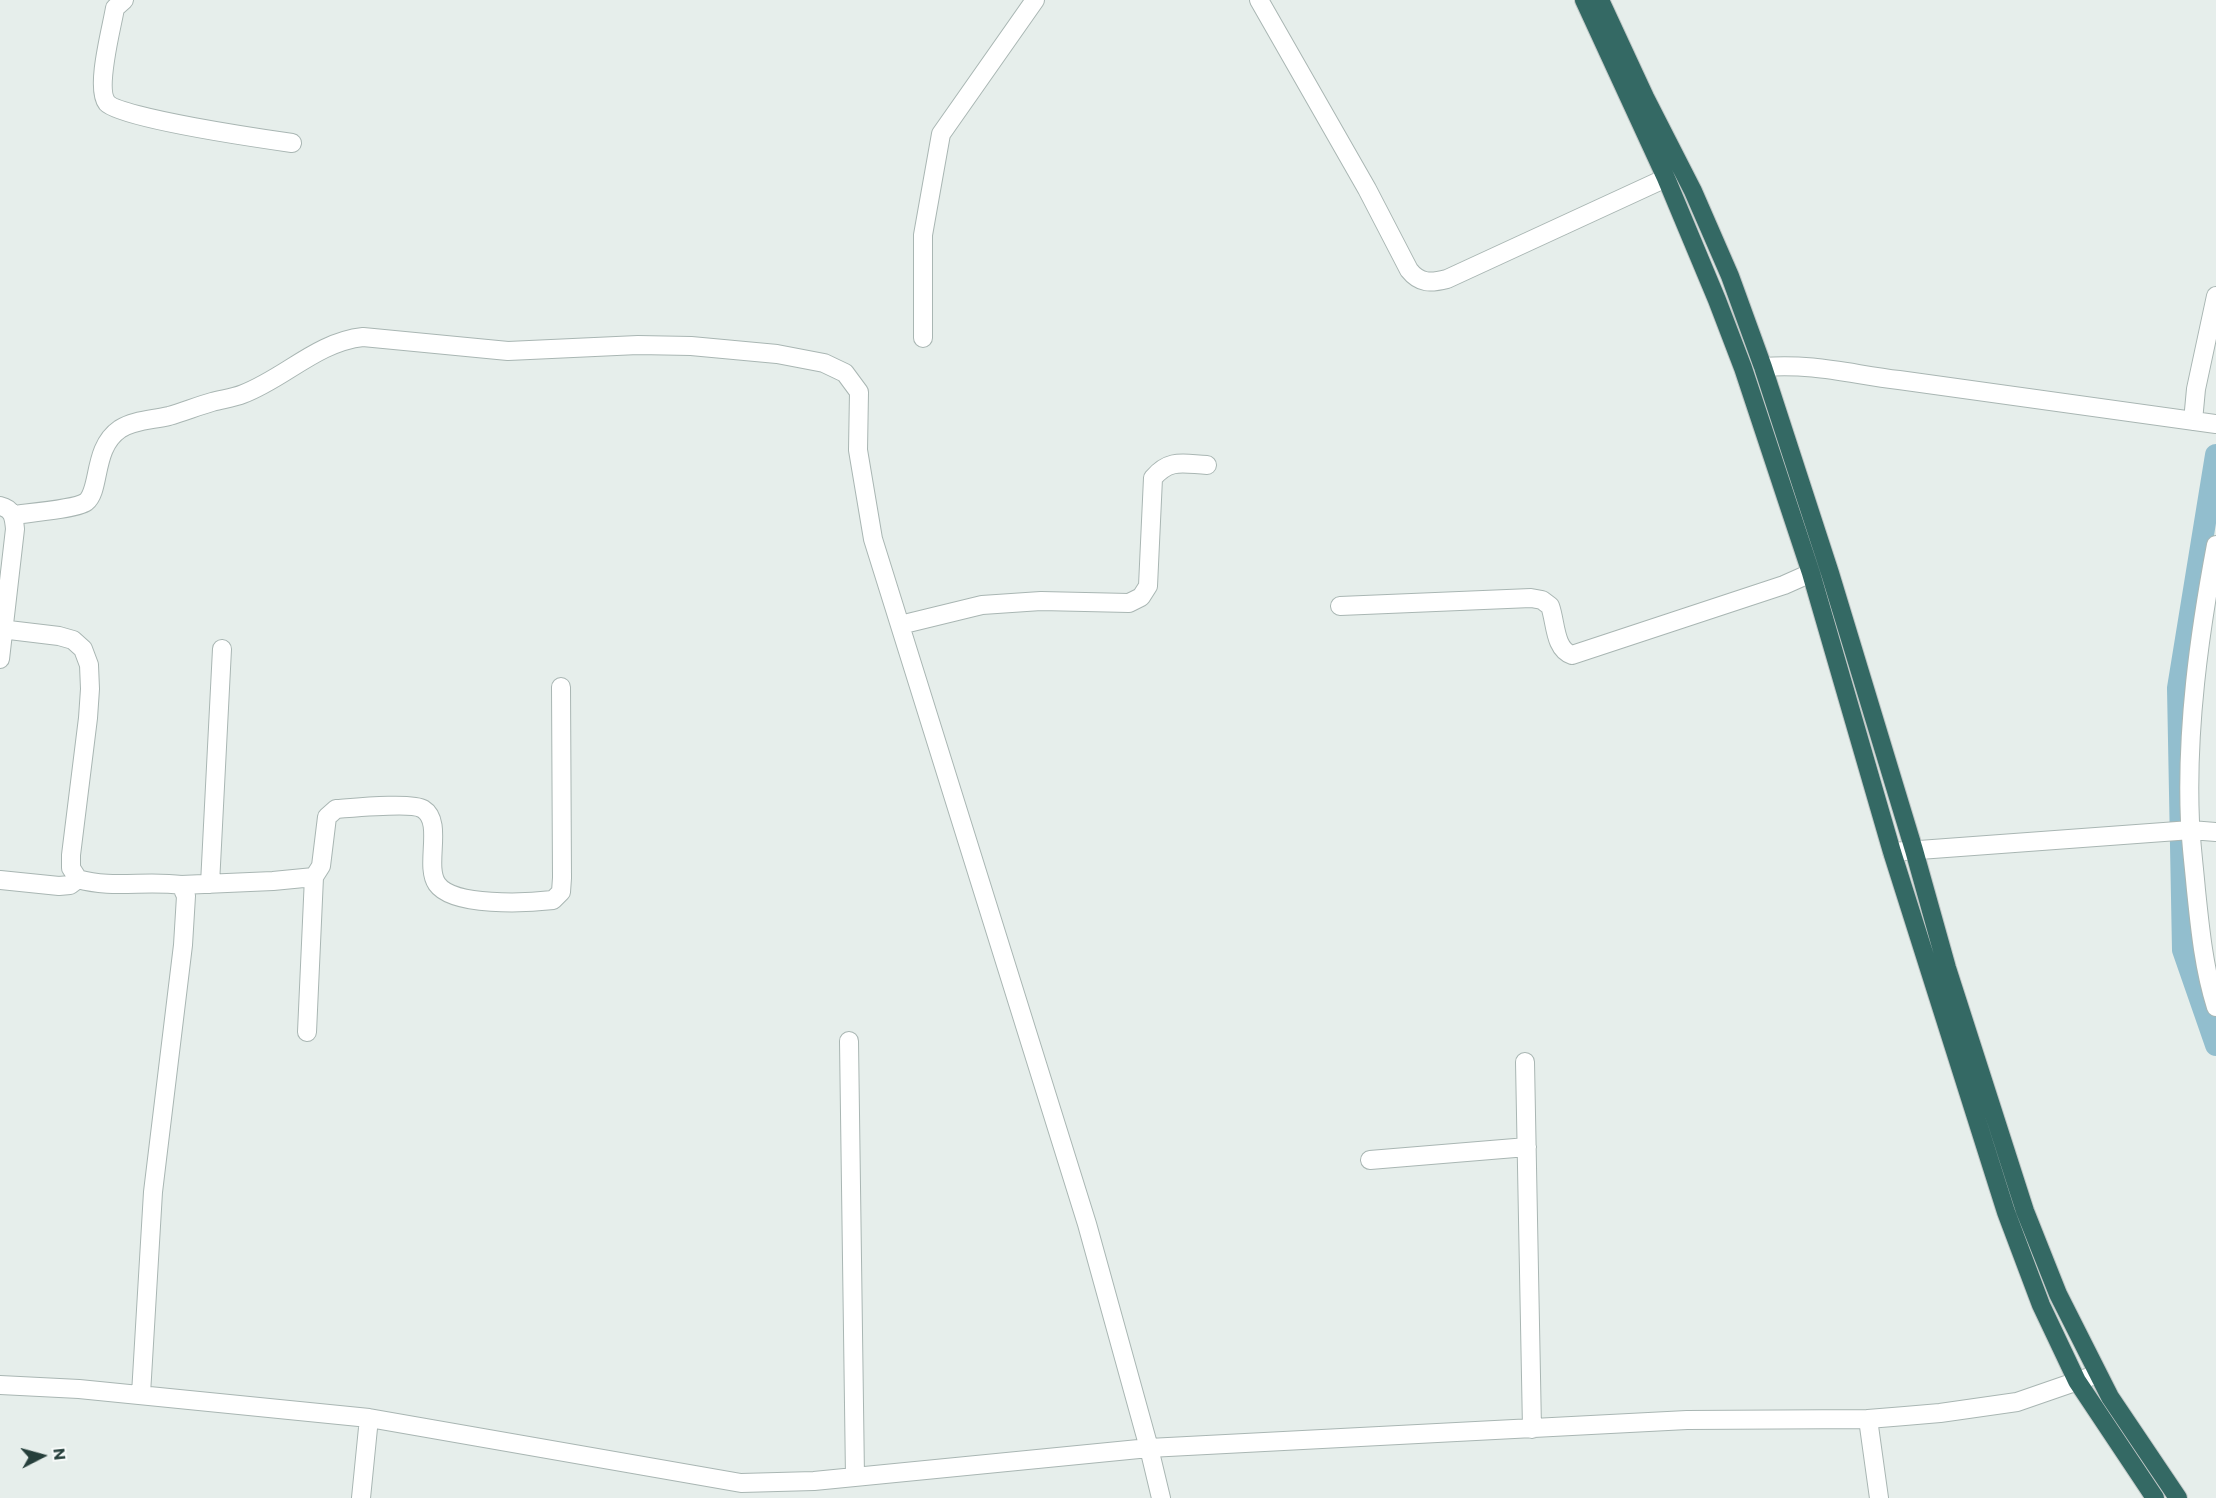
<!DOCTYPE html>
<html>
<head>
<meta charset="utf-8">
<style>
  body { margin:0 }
  #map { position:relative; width:2216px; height:1498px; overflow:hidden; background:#e6eeeb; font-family:Commissioner,sans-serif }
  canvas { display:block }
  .north { position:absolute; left:12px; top:1426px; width:60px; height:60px; -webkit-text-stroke:4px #f6faf9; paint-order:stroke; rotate:84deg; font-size:16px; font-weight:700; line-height:24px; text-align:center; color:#263f3b }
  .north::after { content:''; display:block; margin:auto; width:21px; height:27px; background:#263f3b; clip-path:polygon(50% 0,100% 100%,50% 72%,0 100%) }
</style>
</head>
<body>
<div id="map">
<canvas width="2216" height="1498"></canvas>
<div class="north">N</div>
</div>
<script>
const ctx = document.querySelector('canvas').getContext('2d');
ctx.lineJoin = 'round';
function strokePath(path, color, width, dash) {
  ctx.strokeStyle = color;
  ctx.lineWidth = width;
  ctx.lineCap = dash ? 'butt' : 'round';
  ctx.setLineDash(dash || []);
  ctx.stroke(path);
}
const canal = new Path2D(`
  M2216 455 2178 688 2183 950 2216 1045`);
const street = new Path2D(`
  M124 0 115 8C112 27 95 88 107 103 120 118 264 139 292 143
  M1259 0 1367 189 1409 270C1420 284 1431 283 1447 279L1666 178
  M923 338V235L941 134 1035 0
  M1763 367C1813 363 1850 374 1899 380 2004 394 2110 409 2216 424
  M2193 421 2196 389 2216 296
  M0 506C13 509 14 517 15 529L0 659
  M14 515C28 513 76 509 86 502 101 490 92 448 120 429 134 420 153 420 169 416 183 412 198 406 212 402 223 399 233 398 243 394 285 378 317 342 363 337L508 351 638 345 691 346 777 354 824 363 845 373 859 392 858 450 873 539 1087 1224 1149 1448 1161 1498
  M2216 545C2199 635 2186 730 2190 822 2191 844 2194 867 2196 890 2200 929 2204 969 2216 1007
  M1340 606 1531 598 1542 600 1550 606C1556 622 1554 649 1572 655L1784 585 1811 573
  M900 625 982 605 1041 601 1129 603 1141 597 1148 586 1153 478C1170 458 1184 464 1207 465
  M0 629 59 636 73 640 83 649 89 665 90 689 88 718 71 855V868L78 879C111 889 147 880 181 885L186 896 183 945 153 1192 141 1394
  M1892 852 2191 830 2216 832
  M0 880 59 886 70 885 78 879
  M210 884 222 649
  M181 885 273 881 314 877 321 866 327 817 336 809C351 808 412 802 423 809 444 822 424 865 437 884 453 907 527 903 553 900L561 892 562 878 561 687
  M307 1032 314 877
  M849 1041 855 1477
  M1525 1062 1532 1429
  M1370 1160 1527 1147
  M0 1385 79 1389 369 1418 741 1483 814 1481 1149 1448 1687 1420 1868 1419 1905 1416 1940 1413 2017 1402 2098 1374
  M1868 1419 1879 1498
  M361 1498 369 1418`);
const highway = new Path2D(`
  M1584 0 1666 178 1717 300 1743 368 1811 573 1892 852 2006 1212 2041 1305 2077 1381 2155 1498
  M1600 0 1645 97 1693 191 1730 276 1763 367 1830 573 1914 850 1947 968 2025 1211 2058 1294 2110 1397 2178 1498`);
strokePath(canal, '#92bece', 22);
strokePath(street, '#a9b6b3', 20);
strokePath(highway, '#c2c9c8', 20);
strokePath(street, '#fff', 18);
strokePath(highway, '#346964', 18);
</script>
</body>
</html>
